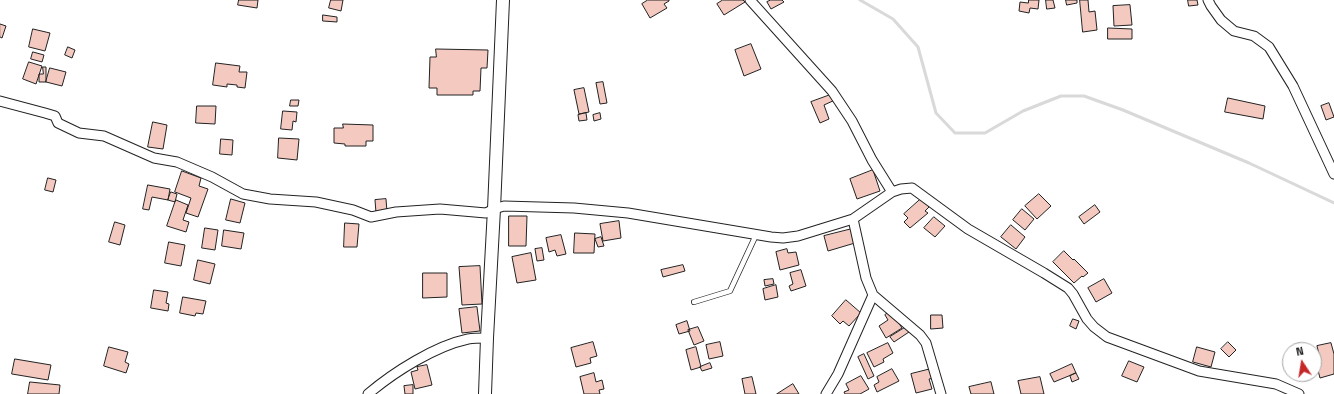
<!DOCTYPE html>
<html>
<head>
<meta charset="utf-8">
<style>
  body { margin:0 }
  #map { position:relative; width:1334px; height:394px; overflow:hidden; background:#fff; font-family:"Titillium Web",sans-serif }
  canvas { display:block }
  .north { position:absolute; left:1282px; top:342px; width:40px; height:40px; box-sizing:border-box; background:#fff; border:1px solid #a7a7a7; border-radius:50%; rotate:348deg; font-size:11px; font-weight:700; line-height:16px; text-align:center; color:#222 }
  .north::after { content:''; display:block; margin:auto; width:14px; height:18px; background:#c62828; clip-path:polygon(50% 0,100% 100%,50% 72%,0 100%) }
</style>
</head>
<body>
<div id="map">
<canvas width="1334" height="394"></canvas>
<div class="north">N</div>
</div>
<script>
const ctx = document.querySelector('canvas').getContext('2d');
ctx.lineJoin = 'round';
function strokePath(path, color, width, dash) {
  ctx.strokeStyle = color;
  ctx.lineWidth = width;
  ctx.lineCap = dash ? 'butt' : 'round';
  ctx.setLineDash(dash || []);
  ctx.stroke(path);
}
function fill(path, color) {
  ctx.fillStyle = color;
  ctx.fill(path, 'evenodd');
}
const stream = new Path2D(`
  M860 0 893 19 918 47 936 113 955 133H985L1023 111 1061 96H1084L1123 110 1249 163 1334 203`);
const building = new Path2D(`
  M239 0H258L257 8 238 5Z
  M331 0H343L341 11 329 8Z
  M648 0H669V1L664 4 667 8 650 18 642 4Z
  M723 0H743L745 2 724 15 717 4Z
  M771 0H782L784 2 771 9 767 2Z
  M1029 0H1039L1038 9 1030 8 1029 13 1019 11 1020 2 1028 3Z
  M1046 0H1053L1055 8 1047 9Z
  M1066 0H1077V3L1067 5Z
  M1080 0H1088L1089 12 1095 11 1097 30 1083 32Z
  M1188 0H1197L1198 5 1189 6Z
  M1130 5 1132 25 1114 26 1113 6Z
  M323 15 337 17V22L323 21Z
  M0 24 6 26 2 38 0 37Z
  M1108 28 1132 29V39H1108Z
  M33 29 50 33 45 51 29 47Z
  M751 44 761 69 744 76 735 50Z
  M68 47 75 50 72 58 65 55Z
  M436 49 488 50 487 68H481L480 91H473V95H437V88H429L430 57H436Z
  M33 52 44 55 42 62 31 59Z
  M29 62 42 66 36 84 23 79Z
  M216 63 240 66 239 72H247L245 88 237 87V85L227 84V87L213 85Z
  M43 67H46V82H39V74H43Z
  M50 68 66 72 62 86 46 82Z
  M603 82 607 103 600 104 596 83Z
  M584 88 589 112 579 114 574 90Z
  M833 94 835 100 824 105 829 119 820 123 811 102Z
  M1228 98 1265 106 1263 119 1225 112Z
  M291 100H299L298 106H290Z
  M1329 103 1334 117 1326 120 1321 106Z
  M197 106H216L215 124 196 123Z
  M283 111 297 112 296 122 293 121 292 130 281 129Z
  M586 113 587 120 579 121 578 115Z
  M600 113 601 119 594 121 593 115Z
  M153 122 167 125 163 149 148 147Z
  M343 124 373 125V141H366V146H345V144L334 143V128H343Z
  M279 138 299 139 297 160 278 158Z
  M221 139 233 140 232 155 220 154Z
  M873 170 880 191 857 199 850 179Z
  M182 171 201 178 199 186 208 189 198 217 186 213 191 198 175 192Z
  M48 178 56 180 53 192 45 190Z
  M148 185 170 189 168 200 152 197 149 210 143 209Z
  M171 192 177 194 175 202 168 200Z
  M1039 194 1051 206 1037 219 1025 206Z
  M922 198 929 207 925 211 928 213 910 228 904 222 908 218 904 214Z
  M231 199 245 203 240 223 226 220Z
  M386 199 387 212 376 213 375 200Z
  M176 200 188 205 183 220 189 222 186 232 167 226Z
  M1095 205 1100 212 1084 224 1079 217Z
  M1022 209 1034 219 1025 230 1013 220Z
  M509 216H527L526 246H509Z
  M934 217 945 226 935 237 924 228Z
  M619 221 621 238 603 241 600 224Z
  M115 222 125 225 120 245 109 242Z
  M345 223 359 224 357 247H344Z
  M1011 225 1025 237 1016 249 1001 237Z
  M205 228 218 230 215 250 202 248Z
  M852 229 855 243 828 251 824 236Z
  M224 230 244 233 241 249 222 246Z
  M575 233 595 234 594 253H574Z
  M561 235 566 254 557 256 555 250 549 252 546 238Z
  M601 237 604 246 598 247 595 239Z
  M169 242 185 245 181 266 165 263Z
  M542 248 544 260 537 261 535 249Z
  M787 249 788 253 796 252 799 265 780 270 776 252Z
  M1064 251 1073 260 1074 259 1088 273 1083 277 1082 276 1074 283 1053 262Z
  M531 253 536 280 517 283 512 257Z
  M198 260 215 264 210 284 194 280Z
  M683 265 685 271 663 277 661 270Z
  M480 266 482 304 462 305 459 267Z
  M801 270 806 286 791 291 789 286 793 284 790 273Z
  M423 273H447V297L423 298Z
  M773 279 774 284 765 286 764 280Z
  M1104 279 1112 293 1096 302 1088 288Z
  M776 285 778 297 765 300 763 289Z
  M154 290 168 292 166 303 169 304 168 311 151 308Z
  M183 297 206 301 203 314 196 313 195 316 180 313Z
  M846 300 861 313 849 326 843 321 840 324 832 316Z
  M477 307 480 331 462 333 459 309Z
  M891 311 902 328 886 338 879 326 888 320 885 315Z
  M931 315H942L943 328 931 329Z
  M1073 319 1079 321 1076 329 1070 326Z
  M687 321 690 331 679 334 676 325Z
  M698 327 704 341 694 345 688 330Z
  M906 327 909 332 894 342 890 337Z
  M593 342 597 356 590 358 591 363 576 367 571 348Z
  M720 342 723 356 709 359 706 345Z
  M1228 342 1236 350 1229 357 1221 349Z
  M888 343 893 353 883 359 884 362 874 367 867 353Z
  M1331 343 1334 354V374L1320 378 1315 359 1320 358 1317 346Z
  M109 347 128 352 125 362 129 364 126 373 104 366Z
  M696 347 701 367 691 370 686 350Z
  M1197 347 1215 352 1211 367 1193 362Z
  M864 354 874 376 868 379 858 357Z
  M15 359 51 365 48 380 12 374Z
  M1129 361 1144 367 1137 382 1122 376Z
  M710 363 712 368 702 371 700 367Z
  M1072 364 1076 373 1054 382 1050 374Z
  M427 365 432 385 415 389 411 372 418 370 417 367Z
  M892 369 899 381 877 392 874 385 879 382 877 377Z
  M931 369 934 378 929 379 932 389 916 393 911 374Z
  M594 373 596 382 602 380 604 389 599 390 600 394H584L580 377Z
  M1076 373 1079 379 1072 382 1070 376Z
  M861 376 869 389 860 394H845L844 392 849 390 846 384Z
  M752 377 756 394H745L742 379Z
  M1040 377 1044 394H1021L1018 381Z
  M30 382 60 385 59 394H28Z
  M991 382 994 394H971L969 387Z
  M793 384 799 394H777Z
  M413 385V394H405L404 386Z`);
const lane = new Path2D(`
  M694 302 730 291 756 235`);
const street = new Path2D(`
  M750 0 832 91 852 121 872 160 892 192 901 189 912 188 968 229 1044 273 1068 288 1073 294 1087 319 1094 327 1107 337 1199 371 1276 384 1299 394
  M1208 0 1211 6 1221 20 1234 31 1254 36 1269 47 1293 86 1334 174
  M0 101 45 113 55 116 58 123 79 133 104 136 154 158 177 162 212 177 243 194 270 199 316 202 353 210 371 217 396 212 440 209 486 213 494 209 504 206 574 208 628 213 771 237 783 238 798 236 853 219
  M892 192 853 219 866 278 873 295 920 335 926 343 941 394
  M368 394C394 372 435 346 468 339 474 338 481 338 487 338
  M826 394 838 374 873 295`);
const secondary = new Path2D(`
  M485 394 487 338 494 209 503 0`);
strokePath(stream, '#d9d9d9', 3);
fill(building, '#f3c9c0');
strokePath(building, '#222', 1);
strokePath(lane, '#222', 6);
strokePath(street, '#222', 11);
strokePath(secondary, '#222', 14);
strokePath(lane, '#fff', 4.5);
strokePath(street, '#fff', 9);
strokePath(secondary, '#fff', 12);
</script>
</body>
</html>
